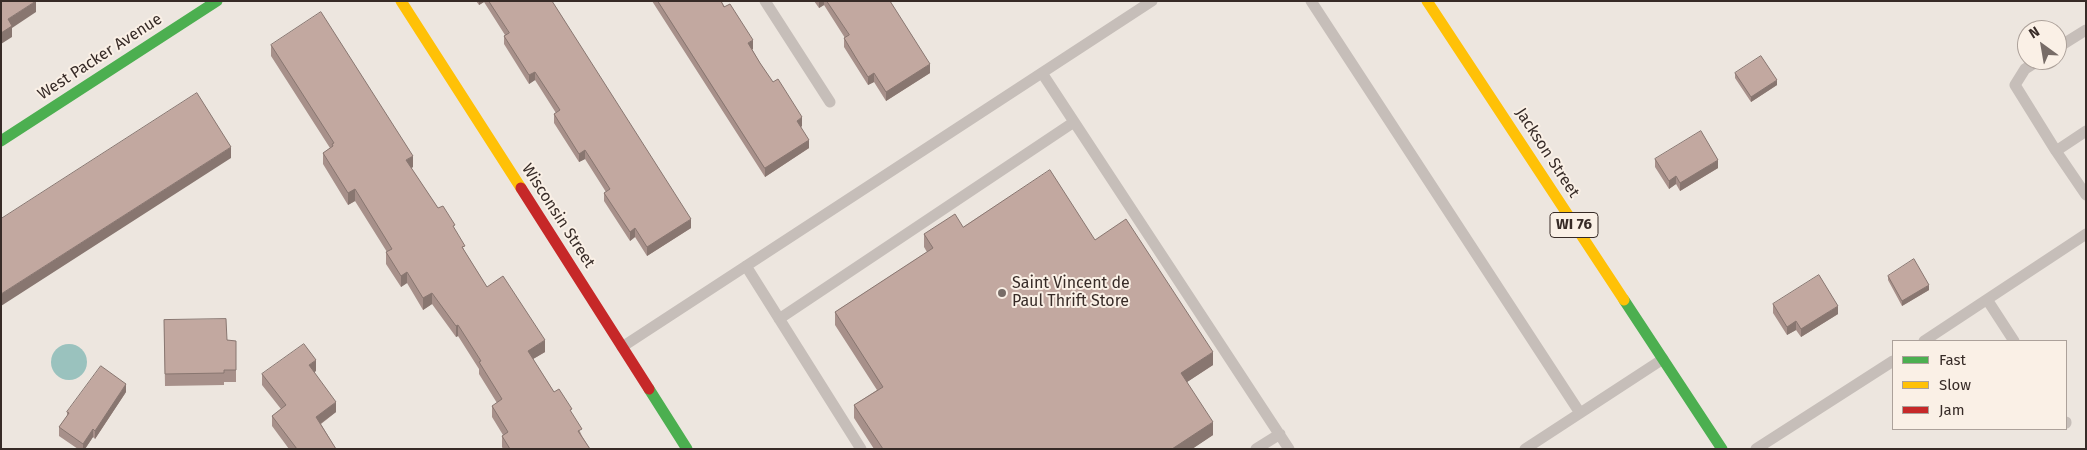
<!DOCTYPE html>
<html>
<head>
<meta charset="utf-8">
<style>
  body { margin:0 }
  #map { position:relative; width:2087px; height:450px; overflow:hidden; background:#ede6df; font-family:"Fira Sans",sans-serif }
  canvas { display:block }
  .frame { position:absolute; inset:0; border:2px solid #372b27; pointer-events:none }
  .legend { position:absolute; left:1892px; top:340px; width:175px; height:90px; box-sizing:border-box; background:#faf0e6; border:1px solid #aca19a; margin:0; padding:6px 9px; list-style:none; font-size:15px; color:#372b27 }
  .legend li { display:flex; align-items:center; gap:10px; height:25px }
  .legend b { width:25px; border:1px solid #aca19a }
  .north { position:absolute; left:2017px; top:20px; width:50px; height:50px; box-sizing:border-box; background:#faf0e6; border:1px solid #aca19a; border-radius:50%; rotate:328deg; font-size:14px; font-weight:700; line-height:20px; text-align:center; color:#372b27 }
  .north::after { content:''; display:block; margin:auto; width:18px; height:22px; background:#776c67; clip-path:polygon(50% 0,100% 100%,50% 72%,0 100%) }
</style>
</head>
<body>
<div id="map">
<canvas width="2087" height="450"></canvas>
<div class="frame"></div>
<ul class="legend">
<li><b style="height:6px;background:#4caf50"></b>Fast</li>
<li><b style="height:6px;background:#ffc107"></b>Slow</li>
<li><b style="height:6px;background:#c62828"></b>Jam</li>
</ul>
<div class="north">N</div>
</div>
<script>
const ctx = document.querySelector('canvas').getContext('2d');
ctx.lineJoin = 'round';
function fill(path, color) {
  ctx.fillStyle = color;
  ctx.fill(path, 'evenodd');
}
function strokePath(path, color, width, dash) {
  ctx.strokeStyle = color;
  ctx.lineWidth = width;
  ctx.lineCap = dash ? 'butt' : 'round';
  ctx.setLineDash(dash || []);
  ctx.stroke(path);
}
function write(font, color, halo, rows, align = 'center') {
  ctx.font = font + ' "Fira Sans",sans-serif';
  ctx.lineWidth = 4;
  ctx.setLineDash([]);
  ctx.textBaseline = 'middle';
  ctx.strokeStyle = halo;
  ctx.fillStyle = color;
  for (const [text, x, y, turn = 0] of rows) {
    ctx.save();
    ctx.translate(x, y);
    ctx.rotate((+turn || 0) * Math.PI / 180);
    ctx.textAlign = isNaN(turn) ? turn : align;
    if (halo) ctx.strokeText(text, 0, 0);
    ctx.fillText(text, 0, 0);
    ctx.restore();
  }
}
const water = new Path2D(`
  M51 362a18 18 0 1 1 36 0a18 18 0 1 1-36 0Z`);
const lane = new Path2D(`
  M765 1 830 102
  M1311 1 1580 413
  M2057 48 2086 30
  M2039 60 2025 69 2015 85 2056 151 2086 195
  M1042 73 1289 449
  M2056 151 2086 131
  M746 266 861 449
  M1988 301 2014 341
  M779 319 1074 122
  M1924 341 2086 234
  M622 347 1152 1
  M2066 422V423
  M1256 449 1280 434
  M1525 449 1663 359
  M1756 449 1893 361`);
const fast = new Path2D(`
  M1 141 217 1
  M1624 300 1722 449
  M649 389 687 449`);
const slow = new Path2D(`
  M401 1 521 188
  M1427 1 1624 300`);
const jam = new Path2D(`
  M521 188 649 389`);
const wall = new Path2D(`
  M476 1H552L691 228 647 256 635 237 630 241 604 201V193L606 192 585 159 579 162 554 123V114L556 113 535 80 529 84 504 44V36L505 35 484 2 479 5Z
  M652 1H721L753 49H752L760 63 802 126 801 127 809 148 765 177Z
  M814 1H890L930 73 886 101 874 82 868 85 844 47V38H845L824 5 819 8Z
  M271 45 413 167 411 168 438 208 455 230 465 252 487 287 545 352 533 359 554 392 572 414 582 436 590 449H503L502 447V436L503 435 492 417V406L497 403 479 374V369L458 336 456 337 432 304 423 310 407 283 401 287 386 264V252H387L355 201 348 205 323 164V153L330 148 271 56Z
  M1735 73 1777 85 1751 102 1735 78Z
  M1655 159 1718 168 1680 191 1676 184 1669 189 1655 167Z
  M963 227 1095 240 1213 365 1187 382 1213 435 1192 449H874L854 418V405L877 390 835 325V312L927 252 924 247V234Z
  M1888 276 1929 290 1902 306 1888 280Z
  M1773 304 1838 314 1801 337 1796 330 1787 335 1773 313Z
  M164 320 227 340 236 341V382H224V385L165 386Z
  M316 371 314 372 336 412 321 424 336 449H289L272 426V416L281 409 262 385V374Z
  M126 392 95 439 93 437 85 449H78L59 436V427L67 416V412Z`);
const shadedWall = new Path2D(`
  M36 1V12L12 28V37L1 44V33L8 19Z
  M479 1H484V2L479 5Z
  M819 1H824V5L819 8Z
  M753 40V49L748 52V43Z
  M930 64V73L886 101V92Z
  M535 72V80L529 84V75Z
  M874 73V82L868 85V77Z
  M1777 80V85L1751 102V97Z
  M802 117V126L797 130V121Z
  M809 140V148L765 177V168Z
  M231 147V158L1 306V294Z
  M585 150V159L579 162V154Z
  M413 156V167L406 171V160Z
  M1718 160V168L1680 191V183Z
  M1676 176V184L1669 189V181Z
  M355 189V201L348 205V193Z
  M691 219V228L647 256V247Z
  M635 228V237L630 241V232Z
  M407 272V283L401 287V276Z
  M1929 285V290L1902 306V301Z
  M432 293V304L423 310V298Z
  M1838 306V314L1801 337V329Z
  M1796 321V330L1787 335V327Z
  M458 325V336L456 337V326Z
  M545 340V352L528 362V351Z
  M1213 352V365L1181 386V373Z
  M316 360V371L309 376V365Z
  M126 384V392L95 439V431Z
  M336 402V412L316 427V417Z
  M1213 422V435L1192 449H1172Z
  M93 429V437L85 449H83V444Z`);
const building = new Path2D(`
  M1 1H36L8 19 12 26 1 33Z
  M489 1H552L691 219 647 247 635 228 630 232 604 193 610 189 585 150 579 154 554 114 560 110 535 72 529 75 504 36 509 33Z
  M658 1H721L724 7 730 4 753 40 748 43 760 63 773 82 778 79 802 117 797 121 809 140 765 168Z
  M827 1H890L930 64 886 92 874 73 868 77 856 58 844 38 849 35Z
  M321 12 413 156 406 160 438 208 443 206 455 225 453 226 465 246 462 247 487 287 503 276 545 340 528 351 554 392 559 389 572 409 570 410 582 429 578 431 590 449H510L502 436 508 432 492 406 502 399 479 362 481 361 458 325 456 326 432 293 423 298 407 272 401 276 386 252 392 249 355 189 348 193 323 153 333 146 332 144 334 143 271 45Z
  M1761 56 1777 80 1751 97 1735 73Z
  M197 93 231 147 1 294V219Z
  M1701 131 1718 160 1680 183 1676 176 1669 181 1655 159Z
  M1050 170 1095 240 1126 219 1213 352 1181 373 1213 422 1172 449H883L854 405 883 387 835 312 933 248 924 234 955 214 963 227Z
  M1914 259 1929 285 1902 301 1888 276Z
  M1819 275 1838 306 1801 329 1796 321 1787 327 1773 304Z
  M226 319 227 340 236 341V370H224V373L165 374 164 320Z
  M304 344 316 360 309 365 336 402 316 417 336 449H297L272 416 286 405 262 374Z
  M101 366 126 384 95 431 93 429 83 444 59 427 69 413 67 412Z`);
const markers = [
  [1002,293,5,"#776c67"]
];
const shields = [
  [1574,225,48]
];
const shieldNames = [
  ["WI 76",1574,225]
];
const streetNames = [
  ["West Packer Avenue",100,57,-33],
  ["Jackson Street",1547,153,57],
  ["Wisconsin Street",558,216,57]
];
const poiNames = [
  ["Saint Vincent de",1012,284],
  ["Paul Thrift Store",1012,302]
];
fill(water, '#9ac2be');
strokePath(lane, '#c6beb9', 11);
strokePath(fast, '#4caf50', 11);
strokePath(slow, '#ffc107', 11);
strokePath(jam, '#c62828', 11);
fill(wall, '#a7908a');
fill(shadedWall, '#887670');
fill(building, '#c2a8a0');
strokePath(building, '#887670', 1);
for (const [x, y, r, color] of markers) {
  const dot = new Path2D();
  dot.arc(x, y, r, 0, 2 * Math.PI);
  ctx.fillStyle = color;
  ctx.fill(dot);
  strokePath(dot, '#faf0e6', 2);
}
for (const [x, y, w] of shields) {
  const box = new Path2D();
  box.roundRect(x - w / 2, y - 12.5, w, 25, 4);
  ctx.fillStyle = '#faf0e6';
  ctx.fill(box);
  strokePath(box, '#372b27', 1);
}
write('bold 15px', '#372b27', null, shieldNames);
write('16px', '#372b27', '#faf0e6', streetNames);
write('16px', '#372b27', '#faf0e6', poiNames, 'left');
</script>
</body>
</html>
